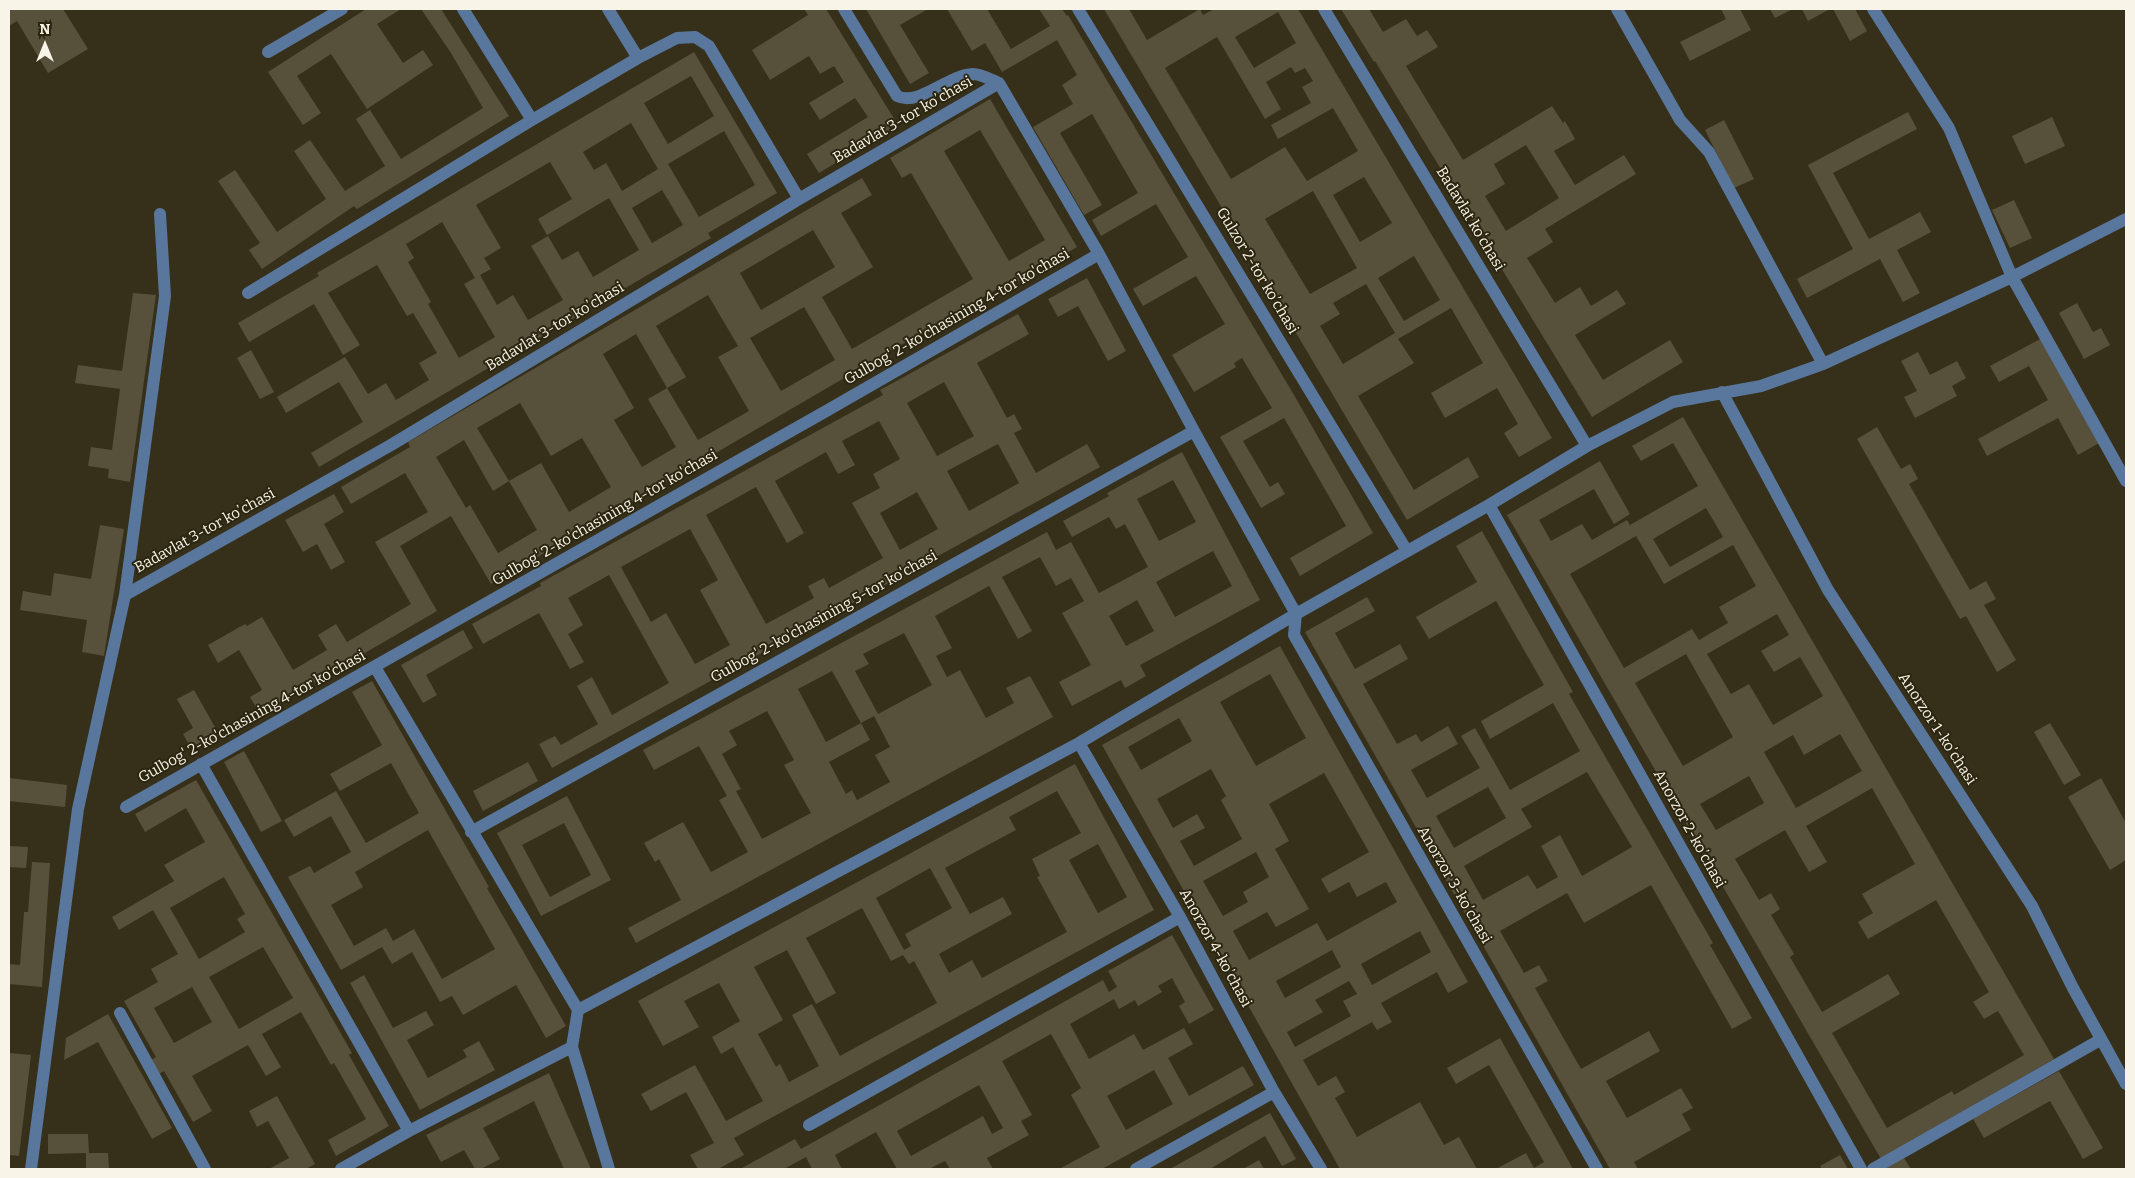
<!DOCTYPE html>
<html>
<head>
<meta charset="utf-8">
<style>
  body { margin:0 }
  #map { position:relative; width:2135px; height:1178px; overflow:hidden; background:#36301b; font-family:Bitter,serif }
  canvas { display:block }
  .frame { position:absolute; inset:0; border:10px solid #f8f4e7; pointer-events:none }
  .north { position:absolute; left:20px; top:20px; width:50px; height:50px; -webkit-text-stroke:4px #2c2611; paint-order:stroke; rotate:0deg; font-size:14px; font-weight:700; line-height:20px; text-align:center; color:#f8f4e7 }
  .north::after { content:''; display:block; margin:auto; width:18px; height:22px; background:#f8f4e7; clip-path:polygon(50% 0,100% 100%,50% 72%,0 100%) }
</style>
</head>
<body>
<div id="map">
<canvas width="2135" height="1178"></canvas>
<div class="frame"></div>
<div class="north">N</div>
</div>
<script>
const ctx = document.querySelector('canvas').getContext('2d');
ctx.lineJoin = 'round';
function fill(path, color) {
  ctx.fillStyle = color;
  ctx.fill(path, 'evenodd');
}
function strokePath(path, color, width, dash) {
  ctx.strokeStyle = color;
  ctx.lineWidth = width;
  ctx.lineCap = dash ? 'butt' : 'round';
  ctx.setLineDash(dash || []);
  ctx.stroke(path);
}
function write(font, color, halo, rows, align = 'center') {
  ctx.font = font + ' Bitter,serif';
  ctx.lineWidth = 4;
  ctx.setLineDash([]);
  ctx.textBaseline = 'middle';
  ctx.strokeStyle = halo;
  ctx.fillStyle = color;
  for (const [text, x, y, turn = 0] of rows) {
    ctx.save();
    ctx.translate(x, y);
    ctx.rotate((+turn || 0) * Math.PI / 180);
    ctx.textAlign = isNaN(turn) ? turn : align;
    if (halo) ctx.strokeText(text, 0, 0);
    ctx.fillText(text, 0, 0);
    ctx.restore();
  }
}
const building = new Path2D(`
  M9 9H63L88 49 48 73 17 21 9 26Z
  M366 9H401L377 24 403 63 423 50 433 65 367 109 331 54 297 76 321 113 303 125 268 72Z
  M421 9H441L509 116 357 209 354 206 262 269 249 250 260 243 218 181 235 170 277 232 326 199 294 151 310 140 345 191 385 166 356 119 370 110 401 159 483 108 451 53Z
  M804 9H826L898 125 819 173 807 154 868 117 855 98 820 120 809 103 844 82 834 66 820 74 809 56 770 80 752 50 808 15Z
  M866 9H928L900 25 929 73 910 84Z
  M947 9H987L1011 49 1050 26 1039 9H1062L1067 16 1068 15 1294 395 1373 533 1300 576 1290 558 1346 526 1284 418 1243 441 1270 487 1278 482 1285 494 1261 508 1220 437 1272 408 1242 358 1234 363 1236 367 1194 392 1172 355 1225 324 1196 276 1143 306 1133 289 1188 257 1156 204 1101 236 1092 220 1138 193 1092 114 1060 133 1102 205 1084 215 1033 127 1073 104 1062 85 1077 75 1057 40 1002 72 985 43 972 51Z
  M1104 9H1129L1147 40 1200 9 1203 15 1214 9H1298L1552 438 1519 457 1504 433 1518 424 1497 388 1445 418 1431 393 1483 363 1451 308 1398 339 1414 363 1358 396 1414 490 1468 457 1479 477 1407 520ZM1278 12 1296 43 1254 68 1235 37ZM1217 37 1265 119 1281 109 1266 82 1291 67 1295 73 1305 68 1313 81 1302 87 1311 103 1271 125 1278 139 1333 108 1358 151 1307 181 1285 147 1231 179 1165 68ZM1364 177 1392 223 1360 242 1333 195ZM1313 191 1357 268 1310 294 1265 219ZM1414 256 1440 300 1404 321 1378 278ZM1366 284 1395 333 1343 364 1320 326 1340 314 1333 303Z
  M1341 9H1369L1383 32 1406 19 1417 36 1427 30 1438 47 1406 66 1463 160 1552 106 1563 123 1565 121 1575 139 1554 151 1575 185 1624 155 1636 174 1545 229 1553 242 1527 258 1555 303 1580 287 1591 306 1617 290 1626 304 1575 335 1603 380 1670 340 1683 362 1592 417 1375 61 1374 62ZM1526 145 1559 198 1506 231 1485 196 1505 184 1494 164Z
  M1721 9H1740L1751 30 1690 61 1680 42 1726 19Z
  M1770 9H1793L1775 18Z
  M1802 9H1830L1808 21Z
  M1833 9H1855L1867 31 1850 41Z
  M694 52 777 193 708 233 711 238 319 467 311 453 363 422 339 382 286 413 277 397 345 357 368 394 386 383 396 400 429 380 419 363 437 353 413 313 407 316 377 265 328 293 360 345 343 355 314 304 249 342 238 323 319 276 317 273ZM691 76 714 116 668 144 644 103ZM631 123 658 169 622 191 606 163 594 170 583 152ZM724 131 755 185 699 217 668 164ZM550 162 572 199 538 219 547 235 609 198 639 250 593 277 578 251 562 260 548 236 531 246 563 300 528 320 513 295 497 305 480 275 491 269 484 258 501 248 476 205ZM662 190 683 225 652 243 632 208ZM442 222 475 278 464 284 495 337 459 358 428 304 431 302 408 262 414 258 406 244Z
  M990 99 1077 247 1004 290 1002 286 491 584 451 516 400 546 437 611 260 714 250 697 262 690 239 650 218 663 208 645 245 624 247 626 262 617 293 670 327 650 318 635 336 624 347 642 411 604 375 542 428 512 405 473 351 504 341 487 410 447 408 442 862 178 872 195 841 213 873 267 822 297 852 349 973 279 911 173 902 178 890 158ZM980 130 1045 240 1009 261 944 151ZM813 230 835 267 761 310 740 273ZM708 295 738 346 718 357 749 411 698 440 667 388 686 377 656 326ZM804 307 835 360 781 391 750 338ZM636 334 667 388 648 399 676 447 642 467 614 420 634 408 603 354ZM520 403 551 456 582 438 611 487 569 512 541 463 509 481 477 428ZM464 440 493 491 509 481 537 530 498 553 470 505 466 508 436 457Z
  M1908 112 1917 129 1833 173 1869 239 1920 212 1931 232 1897 250 1920 293 1903 302 1880 259 1807 298 1797 279 1853 249 1808 165Z
  M2052 117 2065 146 2025 164 2012 136Z
  M1724 120 1754 179 1734 188 1705 130Z
  M2014 200 2032 238 2010 248 1992 210Z
  M1087 278 1126 351 1108 361 1078 306 1058 317 1048 299Z
  M133 293 156 295 130 482 108 478 109 469 88 466 91 447 112 450 120 389 75 383 78 365 122 371Z
  M2077 303 2093 332 2101 328 2110 345 2084 359 2059 313Z
  M1018 314 1029 334 977 363 1007 418 1014 414 1022 429 1014 433 1036 473 1087 444 1100 467 552 768 539 744 555 736 561 745 598 724 577 686 592 677 612 715 669 683 609 575 568 598 583 625 568 634 584 662 570 669 539 613 483 644 472 624 541 586 540 583 883 395 880 390ZM944 382 974 436 937 456 907 403ZM879 421 900 459 873 474 880 488 852 503 883 558 829 588 824 578 808 586 814 598 766 624 706 515 756 487 787 543 804 533 775 481 826 452 838 474 855 465 842 441ZM998 444 1019 483 969 511 947 471ZM917 492 938 529 900 550 880 513ZM690 529 718 580 700 590 730 645 695 664 666 613 651 622 621 567Z
  M2042 338 2099 443 2078 455 2058 418 1987 456 1978 439 2048 400 2029 366 1999 382 1990 366Z
  M251 350 274 392 260 399 237 358Z
  M1918 352 1930 375 1957 361 1966 378 1952 386 1957 396 1915 418 1904 397 1917 391 1901 361Z
  M1683 417 2054 1059 1881 1159 1507 515 1600 461 1630 514 1614 524 1594 489 1539 520 1551 541 1582 524 1592 540 1627 520 1630 525 1698 486 1673 443 1641 461 1632 446ZM1706 508 1723 537 1670 567 1653 539ZM1636 536 1664 584 1733 545 1756 586 1719 607 1728 623 1699 640 1692 629 1624 668 1570 574ZM1777 614 1789 635 1761 651 1774 672 1800 657 1823 696 1773 725 1749 684 1731 694 1707 654ZM1686 654 1733 737 1683 766 1635 683ZM1840 734 1862 771 1796 808 1764 752 1793 735 1804 755ZM1749 776 1764 803 1716 830 1700 804ZM1872 788 1915 864 1862 894 1873 913 1858 922 1868 939 1936 900 1989 992 1973 1002 1984 1019 1998 1011 2024 1055 1954 1095 1952 1091 1887 1128 1832 1033 1900 994 1888 974 1822 1012 1790 957 1794 954 1771 915 1780 909 1771 893 1759 900 1735 859 1785 830 1809 872 1827 862 1806 826Z
  M1877 427 1901 469 1910 464 1918 479 1909 484 1970 590 1986 581 1996 599 1984 605 2016 660 1997 672 1966 616 1960 619 1857 439Z
  M1182 452 1260 600 1140 665 1146 676 1125 688 1121 680 1072 706 1059 682 1091 665 1062 613 1084 601 1071 578 1056 586 1040 557 1002 577 1032 631 1018 639 989 586 935 616 952 648 936 656 947 677 960 670 986 718 1014 703 1006 688 1030 676 1053 717 636 943 628 928 681 900 659 859 655 862 644 843 683 822 711 872 748 852 719 800 727 796 699 746 654 770 643 750 1047 532 1056 550 1071 542 1099 593 1148 567 1125 524 1116 529 1109 517 1072 537 1063 521 1109 496 1107 493ZM1173 480 1196 522 1159 541 1137 499ZM1213 551 1232 586 1175 617 1156 582ZM1137 600 1154 631 1126 646 1109 616ZM904 633 932 685 878 714 855 671 869 664 863 654ZM832 671 861 723 874 716 890 747 875 755 890 782 857 800 852 790 846 794 829 762 870 740 861 723 826 742 798 689ZM767 711 794 760 784 765 811 813 762 839 736 791 741 789 722 754 737 745 729 731Z
  M334 494 344 512 324 524 345 562 331 570 317 544 303 552 285 520Z
  M100 525 124 529 104 656 82 652 87 620 20 610 23 591 51 596 54 573 91 579Z
  M1482 531 1573 692 1569 694 1713 943 1710 945 1752 1018 1732 1029 1651 885 1584 923 1567 893 1500 931 1524 973 1539 965 1548 981 1535 988 1581 1069 1649 1031 1660 1051 1606 1081 1627 1118 1681 1088 1693 1108 1682 1114 1691 1130 1634 1162 1638 1169H1610L1305 632 1367 597 1375 611 1335 633 1355 669 1400 644 1408 659 1363 684 1397 744 1416 734 1421 742 1448 726 1458 744 1411 770 1427 798 1480 768 1461 736 1475 728 1510 790 1580 751 1553 703 1490 739 1481 721 1544 685 1496 601 1429 639 1416 617 1477 582 1456 546ZM1587 772 1632 847 1582 876 1560 835 1541 846 1558 877 1537 889 1528 875 1483 900 1464 866 1532 827 1521 809ZM1488 787 1506 818 1454 848 1436 816Z
  M463 630 473 648 426 675 437 695 423 703 401 665Z
  M1280 646 1468 982 1448 993 1437 972 1381 1003 1392 1022 1377 1030 1372 1022 1303 1060 1318 1086 1336 1076 1345 1092 1335 1098 1357 1137 1420 1102 1444 1145 1459 1137 1477 1169H1340L1102 745ZM1270 674 1306 738 1256 766 1220 702ZM1179 718 1192 741 1141 770 1128 747ZM1211 769 1226 796 1221 800 1242 839 1194 866 1180 841 1205 828 1197 814 1173 828 1157 799ZM1324 773 1369 852 1321 879 1329 893 1349 882 1357 897 1386 882 1397 902 1327 941 1317 923 1249 960 1233 931 1267 912 1276 927 1309 909 1275 849 1289 841 1269 804ZM1256 852 1269 877 1243 892 1248 902 1223 916 1203 881ZM1420 931 1431 952 1372 985 1361 964ZM1332 950 1341 967 1285 998 1276 981ZM1349 981 1357 994 1343 1001 1351 1016 1295 1047 1287 1032 1323 1012 1315 1000Z
  M372 681 489 887 487 888 566 1026 546 1038 516 985 463 1015 452 996 440 1002 412 952 392 964 382 947 341 970 288 877 310 866 314 873 351 852 331 816 294 837 284 820 336 791 366 843 419 813 391 763 340 791 330 774 382 745 352 692ZM428 830 495 949 442 979 414 929 393 941 386 928 354 946 331 905 363 887 355 872Z
  M194 690 220 736 192 750 183 734 193 728 177 699Z
  M2050 723 2081 775 2064 785 2034 732Z
  M244 751 282 821 261 832 224 762Z
  M528 762 538 781 483 811 473 791Z
  M1075 764 1154 910 734 1138 744 1155 718 1169H698L690 1155 714 1143 686 1092 651 1111 641 1094 695 1065 726 1121 763 1101 733 1047 721 1054 712 1037 740 1021 719 983 684 1001 699 1027 663 1046 638 1001ZM1057 791 1081 833 1032 859 1040 876 1037 877 1067 932 982 978 972 960 949 973 939 954 1012 914 1003 897 970 914 945 868 1016 830 1009 817ZM1098 844 1127 897 1098 913 1069 860ZM930 868 952 908 905 934 911 946 904 950 876 898ZM862 908 891 961 903 955 909 964 914 961 937 1003 840 1056 812 1004 792 1015 819 1066 789 1082 780 1064 776 1067 758 1034 783 1020 754 967 787 950 816 1004 836 993 806 938Z
  M9 778 67 785 65 807 9 801Z
  M2101 778 2126 823V860L2110 870 2068 797Z
  M196 780 352 1053 349 1055 389 1126 336 1156 328 1140 366 1119 334 1063 331 1065 301 1012 262 1034 281 1067 266 1076 248 1045 192 1076 212 1111 193 1122 164 1071 159 1074 151 1060 156 1057 124 1001 158 982 151 969 178 954 153 910 119 930 112 917 174 881 164 865 205 842 186 808 145 832 135 814ZM224 877 245 914 237 919 245 932 199 959 170 908ZM263 947 293 998 239 1029 209 977ZM192 987 212 1022 174 1043 154 1008Z
  M567 796 611 880 541 916 497 833ZM564 823 591 875 550 897 522 845Z
  M9 846 28 847 26 868 9 867Z
  M32 862 50 863 42 987 9 984V964L20 965 24 912H28Z
  M1172 935 1214 1010 1189 1024 1179 1006 1185 1002 1172 978 1158 986 1162 992 1138 1006 1135 1000 1119 1009 1114 999 1070 1024 1089 1059 1134 1034 1143 1050 1184 1028 1193 1044 1168 1058 1189 1096 1243 1066 1254 1085 1102 1169H1059L1100 1147 1071 1095 1081 1088 1051 1034 1002 1061 1032 1115 1021 1121 1029 1135 987 1158 993 1169H950L945 1161 929 1169H897L876 1132 835 1155 842 1169H812L806 1157 784 1169H740L795 1139 801 1149 1103 980 1109 992 1117 987 1108 971ZM1154 1070 1173 1104 1126 1130 1107 1096ZM979 1085 1003 1128 992 1134 983 1116 911 1156 897 1131Z
  M364 975 393 1028 426 1011 434 1025 407 1040 428 1078 467 1057 463 1050 479 1041 495 1070 420 1110 350 983Z
  M108 1014 172 1128 152 1139 98 1042 64 1060 66 1038Z
  M1500 1038 1563 1151 1573 1169H1496L1526 1153 1534 1168 1544 1162 1489 1065 1456 1084 1447 1068Z
  M9 1053 31 1055 19 1156 9 1155Z
  M2059 1071 2103 1148 2083 1159 2050 1101 1984 1138 1973 1119Z
  M549 1073 591 1169H564L534 1101 483 1128 500 1159 481 1169H475L464 1150 441 1162 426 1135Z
  M277 1096 315 1164 306 1169H269L289 1158 268 1121 257 1127 249 1111Z
  M1270 1113 1296 1159 1282 1166 1265 1136 1210 1169H1170Z
  M48 1134H88L89 1153H108L109 1169H86V1153L48 1154Z
  M1840 1155 1848 1169H1822L1820 1166Z
  M1904 1158 1911 1169H1885Z
  M1259 1160 1264 1169H1243Z`);
const street = new Path2D(`
  M463 9 532 120
  M608 9 638 58
  M844 9 897 96C919 107 947 75 973 74 981 74 991 80 999 83L1099 254 1194 431 1296 614 1294 635 1597 1169
  M1078 9 1407 551
  M1324 9 1587 446
  M1617 9 1680 120 1709 152 1823 364
  M1873 9 1949 128 2012 277 2126 481
  M268 52 342 9
  M248 293 532 120 638 58 677 38 695 37 709 46 799 199
  M1722 392 1828 590 2032 906 2073 988 2126 1084
  M1489 505 1861 1169
  M125 595 391 445 799 199 999 83
  M375 667 578 1010 572 1047 609 1169
  M1079 743 1180 917 1274 1092 1321 1169
  M201 764 409 1131
  M126 807 828 410 1099 254
  M471 832 1194 431
  M578 1010 1079 743 1296 614 1489 505 1587 446 1673 402 1761 386 1823 364 2012 277 2126 219
  M120 1013 205 1169
  M809 1125 1180 917
  M31 1169 78 809 125 595 165 296 160 214
  M341 1169 409 1131 572 1047
  M1136 1169 1274 1092
  M1873 1169 2100 1040`);
const streetNames = [
  ["Badavlat 3-tor koʼchasi",903,120,-30],
  ["Badavlat koʻchasi",1470,219,59],
  ["Gulzor 2-tor koʼchasi",1257,271,59],
  ["Gulbog' 2-ko'chasining 4-tor ko'chasi",957,317,-30],
  ["Badavlat 3-tor koʼchasi",555,327,-31],
  ["Gulbog' 2-ko'chasining 4-tor ko'chasi",605,518,-30],
  ["Badavlat 3-tor koʼchasi",205,531,-29],
  ["Gulbog' 2-ko'chasining 5-tor ko'chasi",824,617,-29],
  ["Gulbog' 2-ko'chasining 4-tor ko'chasi",252,717,-29],
  ["Аnorzor 1-koʼchasi",1937,729,57],
  ["Аnorzor 2-koʼchasi",1689,829,61],
  ["Аnorzor 3-koʼchasi",1454,885,60],
  ["Аnorzor 4-koʼchasi",1215,948,61]
];
fill(building, '#57503b');
strokePath(street, '#59779c', 12);
write('15px', '#f8f4e7', '#2c2611', streetNames);
</script>
</body>
</html>
